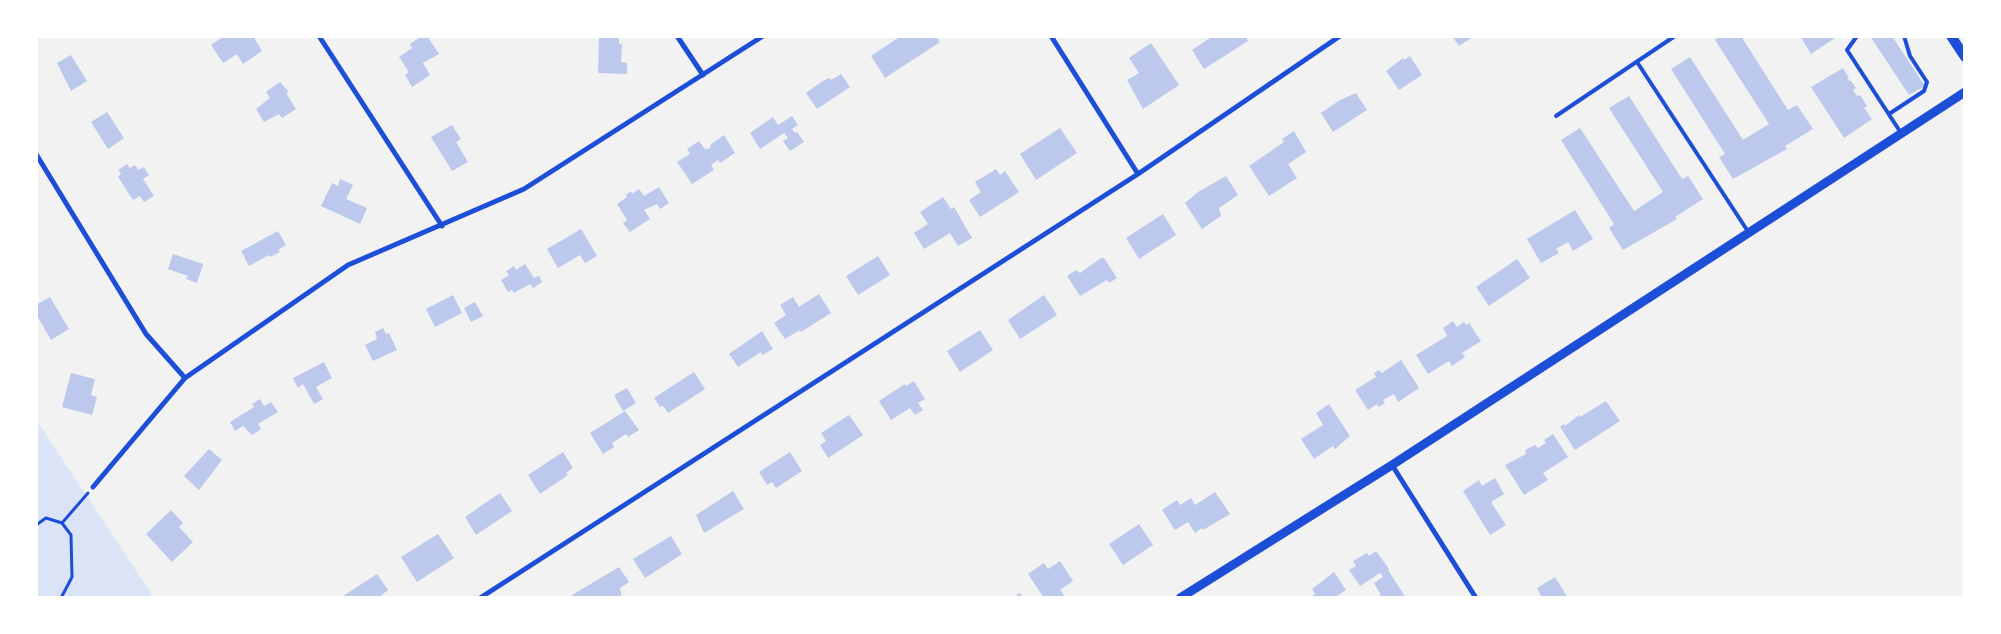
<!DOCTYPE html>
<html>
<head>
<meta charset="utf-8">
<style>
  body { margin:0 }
  #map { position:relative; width:2001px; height:634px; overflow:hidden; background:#f2f2f2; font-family:"Nunito Sans",sans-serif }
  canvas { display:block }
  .frame { position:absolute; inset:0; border:38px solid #fff; pointer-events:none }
</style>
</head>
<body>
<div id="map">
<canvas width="2001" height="634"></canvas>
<div class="frame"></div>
</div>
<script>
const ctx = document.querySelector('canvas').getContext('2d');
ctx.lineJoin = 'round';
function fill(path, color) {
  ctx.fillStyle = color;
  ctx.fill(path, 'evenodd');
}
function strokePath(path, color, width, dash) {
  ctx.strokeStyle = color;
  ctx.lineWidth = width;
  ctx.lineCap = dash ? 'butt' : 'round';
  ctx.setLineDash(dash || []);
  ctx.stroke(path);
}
const green = new Path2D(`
  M36 419 154 598H36Z`);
const building = new Path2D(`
  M220 36H253L262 51 243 64 237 54 223 63 211 45 221 38Z
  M422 36 428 37 439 54 423 63 430 75 412 87 405 75 409 72 399 57 412 48 410 44Z
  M599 36H619V44H622L621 62 627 63V74L598 73Z
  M901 36H936L940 42 885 78 871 56Z
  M1213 36H1245L1248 41 1204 69 1192 50Z
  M1452 36H1474L1459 46Z
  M1721 36H1741L1788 110 1797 105 1813 129 1785 146 1787 149 1733 179 1719 157 1725 154 1671 69 1690 57 1743 140 1769 124 1715 40Z
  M1800 36H1838L1811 54Z
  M1870 36H1892L1925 86 1909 95Z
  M1151 43 1179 85 1143 109 1127 80 1139 73 1129 58Z
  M71 55 87 81 71 91 57 63Z
  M1410 56 1422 75 1399 90 1386 71 1403 58 1404 60Z
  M1843 68 1849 78 1847 80 1851 81 1856 88 1853 90 1857 96 1860 95 1867 106 1864 108 1872 119 1844 138 1811 87Z
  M841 74 850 87 817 109 806 93 821 82 829 78 831 80Z
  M280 82 289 92 286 93 296 109 282 118 279 114 264 122 256 109 270 98 266 92Z
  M1356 93 1367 110 1333 132 1321 113 1340 100Z
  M1629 96 1682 179 1688 176 1703 199 1675 217 1677 219 1623 250 1609 228 1614 224 1561 140 1580 128 1634 211 1663 192 1609 108Z
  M107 112 124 138 108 149 91 122Z
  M792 116 798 125 792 129 795 133 797 132 804 142 790 151 783 141 788 138 784 133 760 149 750 133 773 117 778 125Z
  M452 125 461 139 456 142 468 162 452 171 431 137Z
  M1060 128 1077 153 1036 180 1020 154Z
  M1294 131 1306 152 1288 164 1297 178 1269 196 1249 166 1284 142 1282 139Z
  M724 135 735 153 720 163 718 160 711 165 714 170 692 184 677 162 690 154 687 149 699 141 705 149H708L711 147 710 145Z
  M127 164 130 168 135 165 138 170 144 167 149 175 143 179 154 196 144 202 140 196 133 200 118 177 121 174 118 170Z
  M996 169 1000 175 1005 171 1019 192 980 217 969 200 981 192 975 182Z
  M1226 176 1238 195 1219 208 1221 216 1202 229 1185 203 1198 192Z
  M340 179 353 185 346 199 367 208 360 224 321 206 332 183 338 186Z
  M659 187 669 203 660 209 657 204 644 210 650 219 630 232 623 223 627 220 617 204 627 197 626 195 631 191 632 194 639 189 644 196Z
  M943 197 951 209 954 207 972 238 958 246 950 233 924 249 914 233 928 224 920 212Z
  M1575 210 1593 239 1573 251 1568 242 1556 249 1559 253 1541 263 1527 239Z
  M1163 214 1176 235 1139 259 1126 238Z
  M581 229 597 256 585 263 580 255 558 268 547 249Z
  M278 231 286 245 278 250 280 252 270 257 269 255 249 266 241 251Z
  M173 254 203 264 197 283 186 279 188 276 168 269Z
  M878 256 890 275 858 295 846 276Z
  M1101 258H1104L1117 278 1109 283 1107 280 1080 296 1067 276 1076 270 1080 273Z
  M1517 259 1530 278 1489 306 1476 287Z
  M525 264 534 278 539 276 542 282 533 288 530 284 514 293 512 290 508 292 501 280 509 275 506 271 514 266 516 270Z
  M819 294 831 313 801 332 800 330 785 339 774 323 786 315 780 305 793 297 799 307Z
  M453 295 462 313 435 327 426 309Z
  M1044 295 1057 315 1020 339 1008 320Z
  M50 297 69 329 51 340 36 314V305Z
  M475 302 483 316 471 322 464 308Z
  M1453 321 1457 327 1464 322 1466 325 1469 323 1481 341 1462 353 1465 357 1452 366 1449 361 1428 374 1416 355 1447 336 1443 328Z
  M383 328 386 334 389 333 397 350 373 361 365 345 377 339 375 332Z
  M980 330 993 350 960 372 947 351Z
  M762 331 773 349 762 355 761 352 738 367 729 354Z
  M1401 360 1419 388 1398 402 1394 394 1383 400 1385 403 1379 407 1377 404 1368 410 1355 390 1376 377 1374 373 1379 370 1382 373Z
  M324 362 332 378 316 387 323 399 314 404 303 384 298 388 293 378Z
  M694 372 705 389 668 413 663 406 660 407 654 398Z
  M71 373 95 379 91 395 97 397 92 415 62 407Z
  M914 381 925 399 918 403 923 410 915 415 910 408 891 420 879 401 905 384 906 386Z
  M627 388 636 403 623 411 614 395Z
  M260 399 264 406 271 402 278 412 258 424 261 429 252 435 243 426 235 431 230 422 254 407 252 404Z
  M1606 401 1620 421 1575 450 1560 427 1564 424 1565 426 1579 415 1580 417Z
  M1329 404 1350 436 1335 449 1333 446 1314 459 1301 439 1323 425 1316 413Z
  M625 411 639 430 628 437 626 434 612 443 614 447 603 454 590 433Z
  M849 415 863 435 828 458 820 445 826 441 821 433Z
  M1553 434 1568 457 1543 473 1548 480 1524 495 1505 465 1526 454 1525 450 1535 445 1538 448 1546 443 1544 440Z
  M209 449 222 460 199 490 184 476Z
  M563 452 573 468 566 473 568 475 540 494 528 475Z
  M790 452 802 471 776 488 772 482 767 485 759 472Z
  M1495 478 1504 494 1491 502 1506 525 1490 535 1463 491 1479 480 1482 486Z
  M733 491 744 509 704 533 696 515Z
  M1215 492 1230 514 1203 530 1202 528 1195 533 1188 522 1175 530 1162 510 1177 500 1180 505 1191 498 1195 505Z
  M500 493 512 511 476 535 465 517Z
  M171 510 183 523 179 527 193 542 172 562 146 534Z
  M1139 524 1153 545 1123 565 1109 544Z
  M438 534 454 558 417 582 401 557Z
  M671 536 682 554 645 578 633 559Z
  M1376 551 1389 569 1388 570 1406 598H1377L1381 595 1374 583 1383 577 1380 573 1360 586 1349 570 1356 566 1353 561 1367 553 1369 556Z
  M1060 561 1073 581 1060 590 1066 598H1044L1028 574 1044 563 1048 569Z
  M619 567 629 582 620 588 622 598H574L572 595Z
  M1334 572 1346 590 1334 598H1309L1315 594 1312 589Z
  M377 574 388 590 378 598H344L343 596Z
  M1555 577 1568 598H1542L1537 588Z
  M1020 593 1023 598H1012Z`);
const path = new Path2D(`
  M62 523 88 493
  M36 525 46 518 62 523 71 535 72 577 61 598`);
const service = new Path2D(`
  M1857 36 1847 50 1901 133
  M1637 62 1749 233
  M1889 114 1924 91 1927 82 1910 56 1904 36
  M1556 116 1675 36`);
const minor = new Path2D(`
  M319 36 442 226
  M677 36 703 75
  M1051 36 1138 174
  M36 154 146 334 185 378
  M1392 465 1476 598
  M93 487 185 378 348 265 524 189 763 36
  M480 598 1138 174 1340 36`);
const tertiary = new Path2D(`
  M1180 598 1392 465 1965 92`);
const secondary = new Path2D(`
  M1951 36 1965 57`);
fill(green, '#dbe4f7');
fill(building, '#bdc9ec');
strokePath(path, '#1d4ed8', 3);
strokePath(service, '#1d4ed8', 4);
strokePath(minor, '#1d4ed8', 5);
strokePath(tertiary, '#1d4ed8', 9);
strokePath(secondary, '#1d4ed8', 10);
</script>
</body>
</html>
